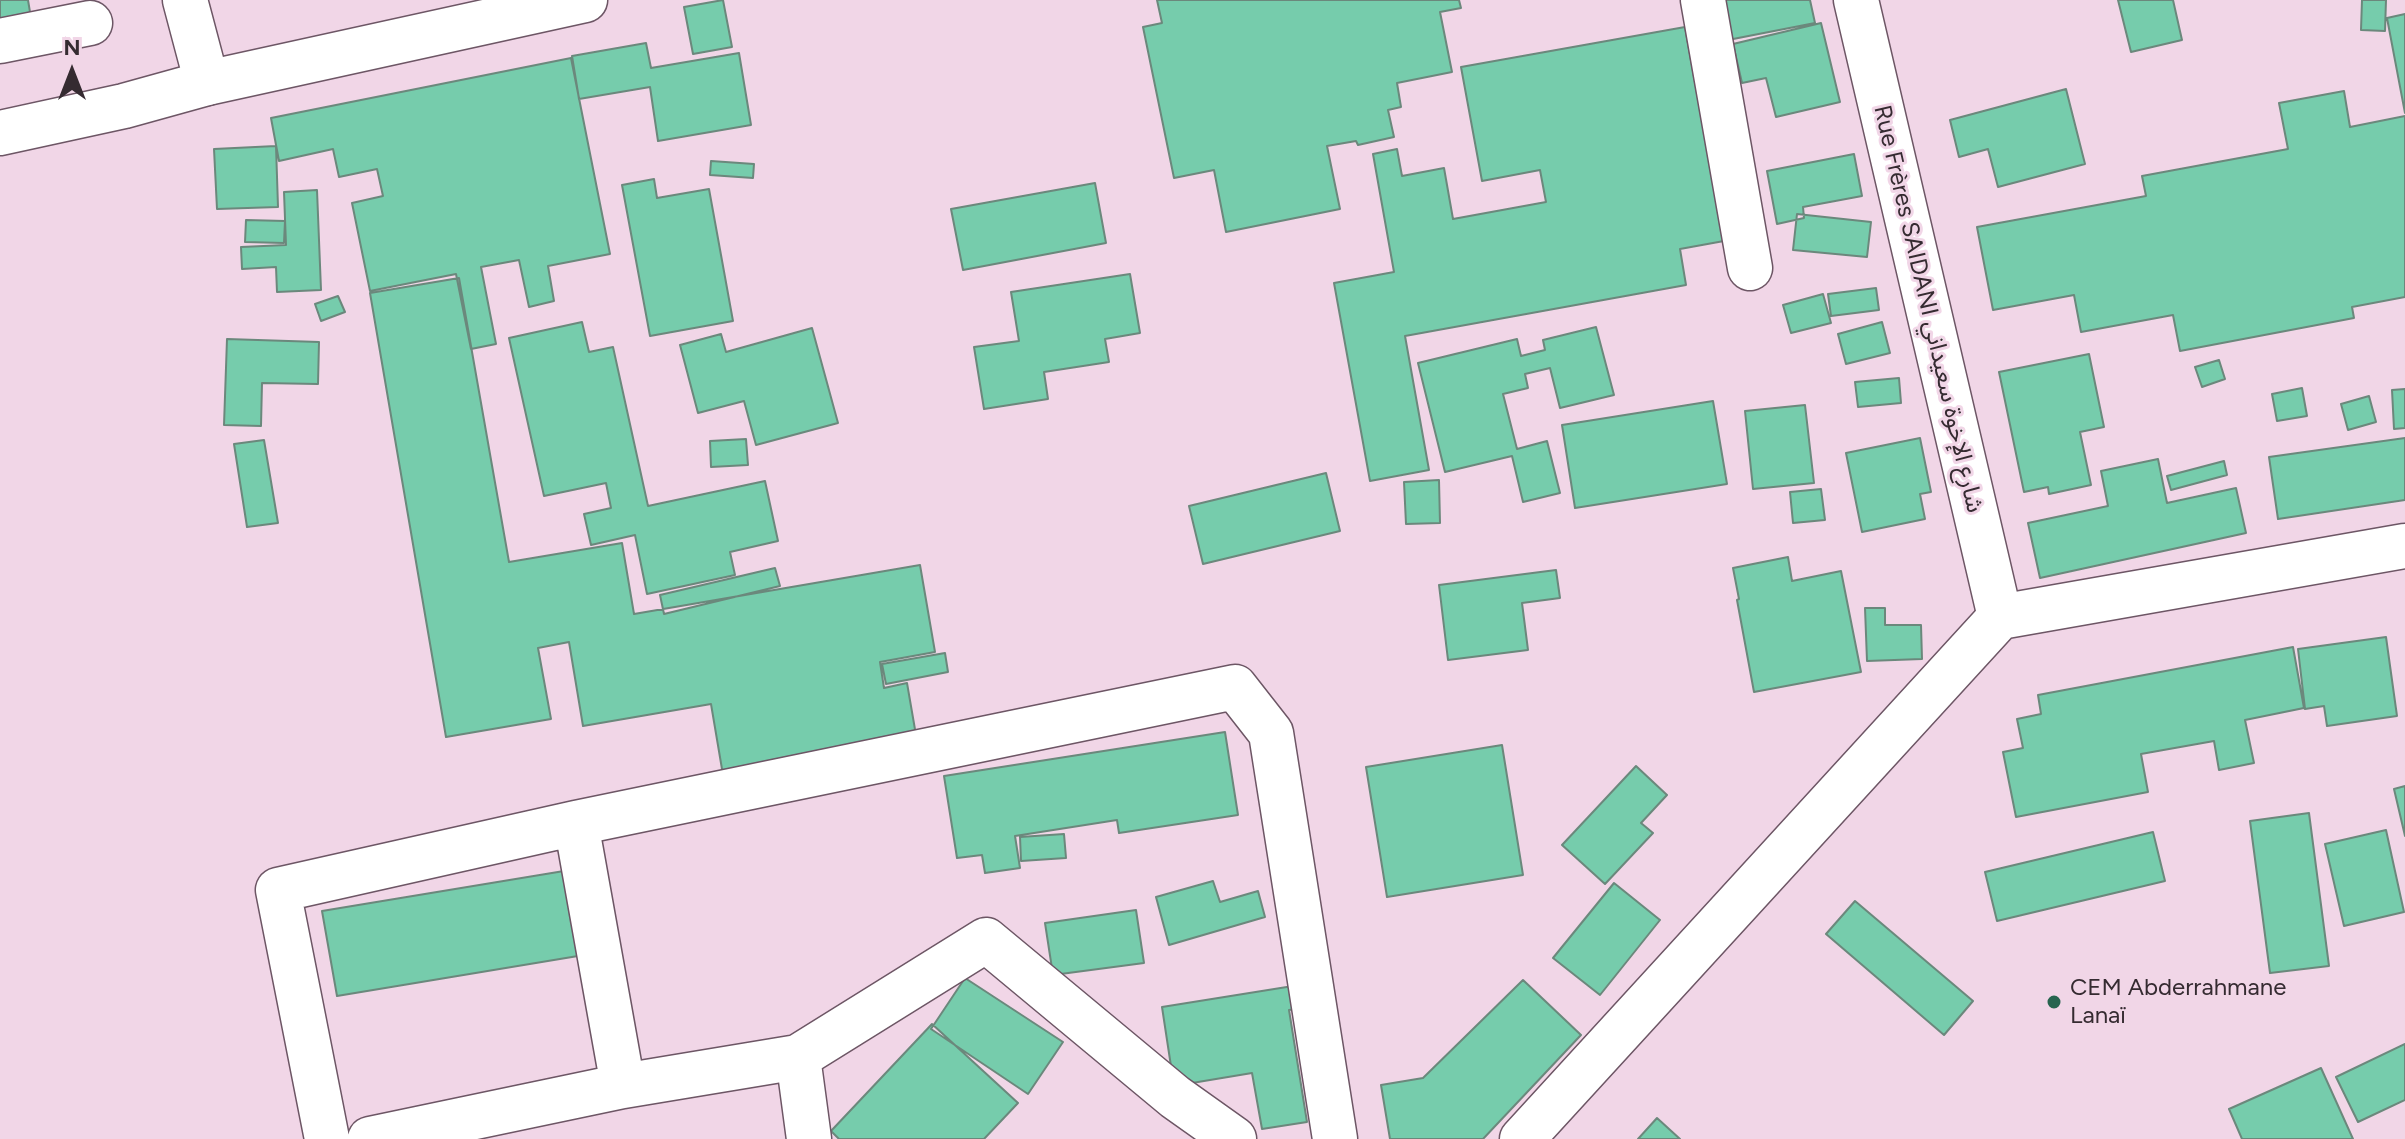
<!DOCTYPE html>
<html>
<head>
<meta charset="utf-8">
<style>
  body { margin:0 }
  #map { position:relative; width:2405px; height:1139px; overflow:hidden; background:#f1d6e7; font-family:Figtree,sans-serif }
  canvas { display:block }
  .north { position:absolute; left:32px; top:32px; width:80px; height:80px; -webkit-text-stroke:6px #f1d6e7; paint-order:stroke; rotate:0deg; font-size:22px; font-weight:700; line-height:32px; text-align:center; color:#352b31 }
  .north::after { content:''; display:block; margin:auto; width:28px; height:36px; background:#352b31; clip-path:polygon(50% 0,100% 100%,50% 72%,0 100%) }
</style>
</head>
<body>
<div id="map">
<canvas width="2405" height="1139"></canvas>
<div class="north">N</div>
</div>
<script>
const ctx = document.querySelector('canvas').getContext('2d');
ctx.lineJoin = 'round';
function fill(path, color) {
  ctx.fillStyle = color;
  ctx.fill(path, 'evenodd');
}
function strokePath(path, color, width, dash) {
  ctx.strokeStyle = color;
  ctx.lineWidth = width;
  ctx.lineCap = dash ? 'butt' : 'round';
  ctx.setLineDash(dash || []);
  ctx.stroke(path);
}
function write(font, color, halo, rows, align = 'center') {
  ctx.font = font + ' Figtree,"Noto Sans Arabic",sans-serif';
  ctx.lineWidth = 6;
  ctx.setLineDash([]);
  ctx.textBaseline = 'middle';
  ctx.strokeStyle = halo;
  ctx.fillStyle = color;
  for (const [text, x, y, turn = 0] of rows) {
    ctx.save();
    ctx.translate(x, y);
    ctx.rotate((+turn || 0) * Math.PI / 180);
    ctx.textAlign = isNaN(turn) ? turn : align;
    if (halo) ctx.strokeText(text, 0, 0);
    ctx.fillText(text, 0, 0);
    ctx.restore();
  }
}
const building = new Path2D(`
  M0 0H28L31 18 0 24Z
  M723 0 732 47 693 54 684 7Z
  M1157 0H1459L1461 8 1440 12 1452 72 1397 83 1401 107 1388 110 1394 137 1358 145 1356 141 1327 146 1340 209 1226 232 1214 170 1174 178 1143 27 1162 23Z
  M1719 0H1810L1815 23 1728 40Z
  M2118 0H2173L2182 40 2131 52Z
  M2362 0H2386L2385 31 2361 30Z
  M2405 14V113L2387 18Z
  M1821 23 1840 102 1776 117 1766 78 1742 83 1733 44Z
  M1685 27 1724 241 1680 249 1686 285 1405 336 1429 470 1370 481 1334 283 1394 272 1373 154 1397 149 1402 176 1444 168 1453 219 1546 202 1540 170 1482 181 1461 67Z
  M646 43 651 68 739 53 751 125 658 141 650 87 579 99 572 56Z
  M571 58 610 254 548 266 554 301 529 307 519 260 481 267 496 344 471 349 456 274 370 291 352 203 383 196 377 169 339 177 333 149 279 161 271 118Z
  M2066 89 2085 164 1998 187 1988 149 1959 157 1950 120Z
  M2344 91 2350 127 2405 116V297L2352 307 2354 318 2180 351 2173 315 2081 332 2074 295 1993 310 1977 227 2146 196 2142 176 2288 149 2279 103Z
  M276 146 278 207 217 209 214 149Z
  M1854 154 1862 196 1803 207 1804 218 1777 224 1767 171Z
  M711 161 754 164 753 178 710 175Z
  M654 179 657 198 709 189 733 321 650 336 622 185Z
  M1095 183 1106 243 963 270 951 209Z
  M317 190 321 290 277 292 276 267 242 269 241 247 286 245 284 192Z
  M1797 214 1871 222 1867 257 1793 250Z
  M246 220 285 221 284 243 245 242Z
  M1130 274 1140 333 1105 339 1109 362 1044 372 1048 399 984 409 974 347 1019 341 1011 292Z
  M459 278 509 562 622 543 634 614 920 565 935 652 880 662 884 688 907 683 917 741 723 775 711 704 583 726 569 642 538 648 551 719 446 737 370 293Z
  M1876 288 1879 310 1831 316 1828 294Z
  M1823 294 1831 323 1791 333 1783 305Z
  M338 296 345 312 321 321 315 304Z
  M582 322 589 352 613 347 648 506 765 481 778 541 730 552 735 575 647 594 635 535 591 545 584 514 611 508 606 483 544 496 509 338Z
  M1882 322 1890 353 1846 364 1838 334Z
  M1596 327 1614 395 1560 408 1550 368 1525 374 1528 388 1503 394 1517 449 1547 441 1560 493 1523 502 1512 456 1445 472 1418 363 1517 339 1521 356 1545 350 1543 340Z
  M812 328 838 423 756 445 744 401 698 413 680 345 721 334 726 352Z
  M227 339 319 342 318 384 262 383 261 426 224 425Z
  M2089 354 2104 427 2080 432 2091 485 2049 494 2048 487 2024 492 1999 372Z
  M2219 360 2225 379 2202 387 2195 367Z
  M1899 378 1901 403 1858 407 1855 382Z
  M2302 388 2307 416 2277 421 2272 394Z
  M2405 389V428L2394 429 2392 390Z
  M2369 396 2376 422 2348 430 2341 404Z
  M1713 401 1727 484 1575 508 1562 425Z
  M1805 405 1814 483 1753 489 1745 411Z
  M1920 438 1931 492 1920 494 1925 519 1862 532 1846 453Z
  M2405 438V500L2278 519 2269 457Z
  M746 439 748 465 711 467 710 441Z
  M264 440 278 523 247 527 234 444Z
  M2158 459 2167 503 2236 488 2246 533 2040 578 2028 523 2108 506 2101 471Z
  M2224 461 2227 475 2171 490 2167 476Z
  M1326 473 1340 531 1203 564 1189 506Z
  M1439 480 1440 523 1406 524 1404 482Z
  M1821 489 1825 520 1793 523 1790 492Z
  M1788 557 1792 581 1841 571 1861 672 1754 692 1737 600 1739 599 1733 568Z
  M775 568 780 586 664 614 660 595Z
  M1556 570 1560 598 1522 603 1528 650 1448 660 1439 585Z
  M1865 608H1885V625H1921L1922 659 1867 661Z
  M2386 637 2397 716 2327 726 2324 706 2305 709 2298 649Z
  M2293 647 2304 708 2245 720 2254 763 2219 770 2214 741 2141 754 2148 792 2016 817 2003 752 2023 748 2017 719 2041 714 2038 695Z
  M945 653 948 672 886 684 882 664Z
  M1225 732 1238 815 1119 833 1117 820 1015 836 1020 868 985 873 982 855 957 858 944 776Z
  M1502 745 1523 875 1387 897 1366 767Z
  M1636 766 1667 795 1641 823 1653 833 1605 884 1562 845Z
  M2405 786V836L2394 789Z
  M2309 813 2329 966 2270 973 2250 821Z
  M2386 830 2404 912 2344 926 2325 844Z
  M2153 832 2165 881 1997 921 1985 872Z
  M1064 834 1066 858 1021 861 1020 837Z
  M570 870 584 955 337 996 322 911Z
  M1213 881 1220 902 1258 891 1265 917 1169 945 1156 897Z
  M1614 883 1660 920 1600 995 1553 958Z
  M1855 901 1973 1001 1944 1035 1826 934Z
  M1136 910 1144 963 1053 975 1045 923Z
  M965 978 1063 1042 1028 1094 931 1029Z
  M1523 980 1581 1035 1483 1139H1390L1381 1085 1423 1078Z
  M1293 986 1297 1009 1289 1010 1307 1122 1262 1129 1252 1073 1174 1086 1162 1007Z
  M932 1024 1018 1103 984 1139H839L831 1131Z
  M2405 1044V1100L2358 1122 2336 1077Z
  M2321 1068 2353 1139H2242L2229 1109Z
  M1657 1118 1680 1139H1638Z`);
const minor = new Path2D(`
  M185 0 207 83
  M1703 0 1750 268
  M1856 0 2000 617
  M0 41 90 23
  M576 823 623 1086
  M798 1057 809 1139
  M327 1139 278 890 576 823 1235 687 1271 733 1335 1139
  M370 1139 623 1086 798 1057 986 940 1175 1097 1234 1139`);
const tertiary = new Path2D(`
  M1522 1139 2000 617 2405 546`);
const secondary = new Path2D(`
  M0 133 124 106 207 83 585 0`);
const markers = [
  [2054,1002,8,"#27644f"]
];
const streetNames = [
  ["Rue Frères SAIDANI شارع الإخوة سعيداني",1928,309,77]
];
const poiNames = [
  ["CEM Abderrahmane",2070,988],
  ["Lanaï",2070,1016]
];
fill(building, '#76ccac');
strokePath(building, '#6b887c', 2);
strokePath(minor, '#6d5665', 47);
strokePath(tertiary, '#6d5665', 47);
strokePath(secondary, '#6d5665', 47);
strokePath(minor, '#fff', 44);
strokePath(tertiary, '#fff', 44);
strokePath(secondary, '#fff', 44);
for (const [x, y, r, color] of markers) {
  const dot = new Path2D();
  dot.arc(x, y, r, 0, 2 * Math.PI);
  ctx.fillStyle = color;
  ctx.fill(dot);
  strokePath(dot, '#f1d6e7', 3);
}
write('24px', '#352b31', '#f1d6e7', streetNames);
write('24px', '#352b31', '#f1d6e7', poiNames, 'left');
</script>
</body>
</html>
